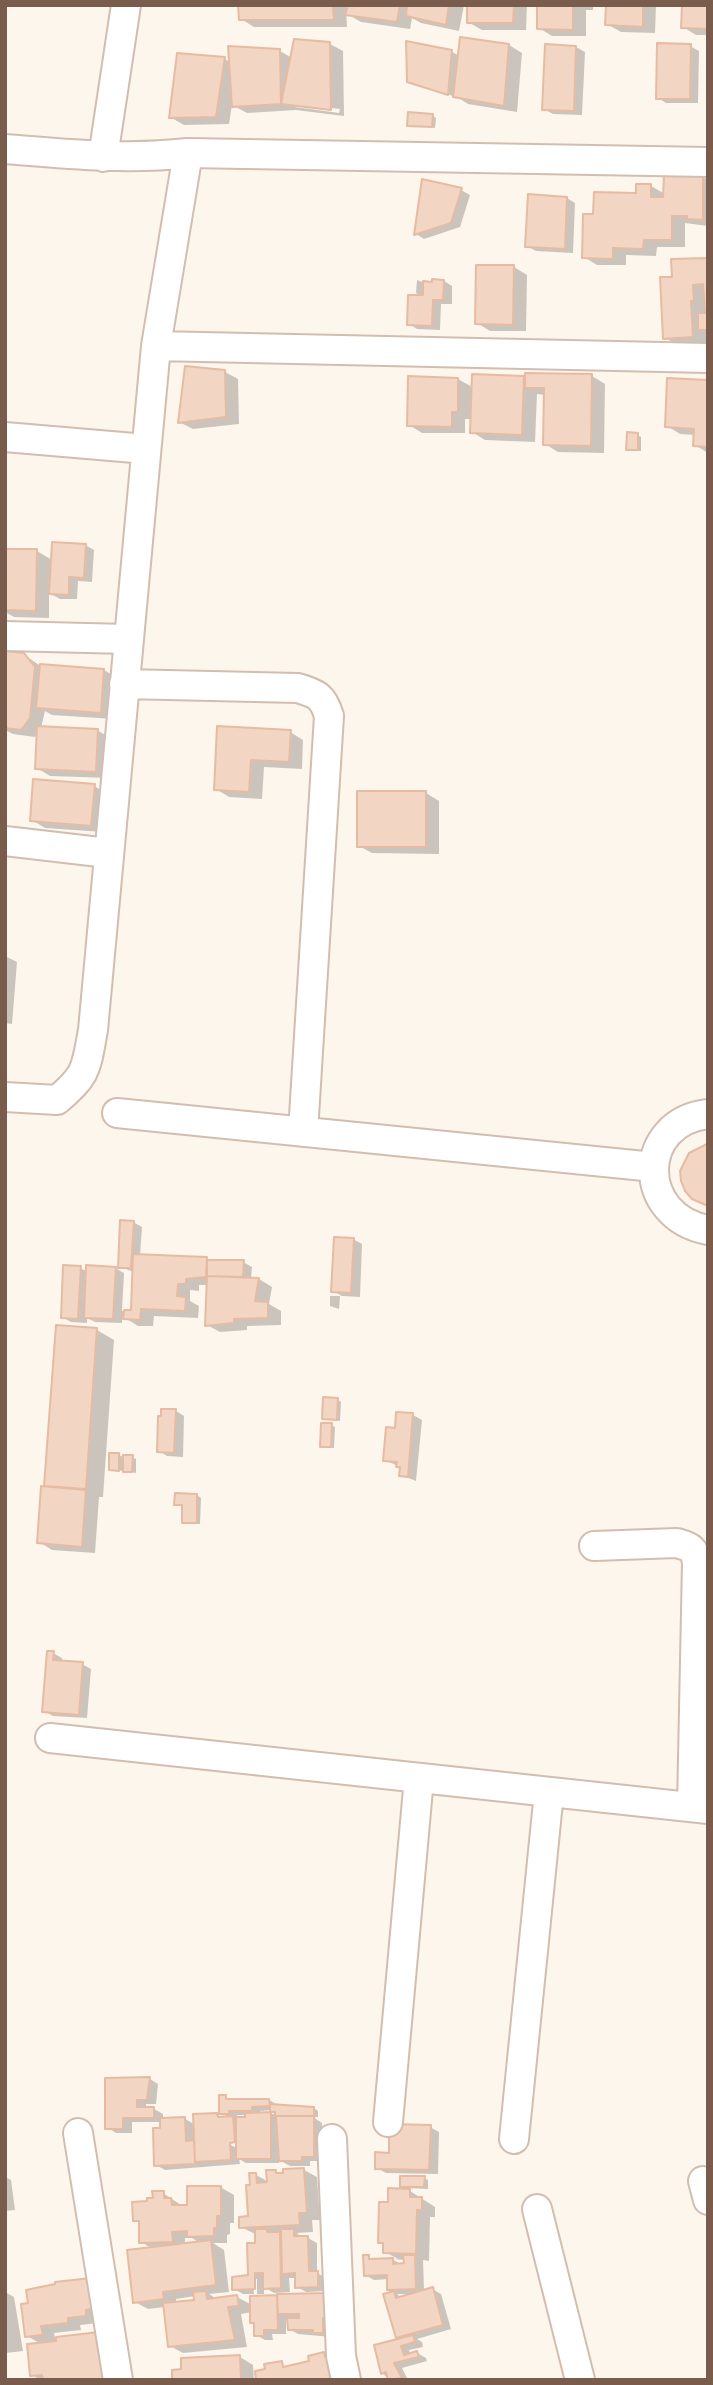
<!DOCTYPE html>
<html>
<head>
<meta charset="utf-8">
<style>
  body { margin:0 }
  #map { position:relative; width:713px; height:2385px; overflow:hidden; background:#fdf6ec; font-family:"DM Sans",sans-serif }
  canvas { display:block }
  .frame { position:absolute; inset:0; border:7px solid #7a5c4d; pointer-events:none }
</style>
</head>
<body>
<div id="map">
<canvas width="713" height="2385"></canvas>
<div class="frame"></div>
</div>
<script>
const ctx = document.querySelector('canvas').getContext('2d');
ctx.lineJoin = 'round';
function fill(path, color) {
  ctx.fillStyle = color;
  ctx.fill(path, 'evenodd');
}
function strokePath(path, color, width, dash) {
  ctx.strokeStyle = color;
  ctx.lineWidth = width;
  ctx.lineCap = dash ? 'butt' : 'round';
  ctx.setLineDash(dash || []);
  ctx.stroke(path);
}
const shadow = new Path2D(`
  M240 5H346L347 27H254L241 19Z
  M350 5H464L459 31 421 23 412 18 410 29 361 22 347 14Z
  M469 5H527L526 30H482L468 22Z
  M539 5H593V10H586V36H552L539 28Z
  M608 5H668H656L655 33 621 32 607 24Z
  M708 5V35H696L683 27Z
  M330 44 343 51 344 116 296 110 247 113 232 105 229 124 184 125 170 117 178 55 225 59 231 63 280 51 292 58ZM295 104 340 109 339 113 295 107Z
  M509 45 522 53 517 112 468 104 457 97 417 86 408 81 452 52 460 56Z
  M690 46 699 51 698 103H666L658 98Z
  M576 47 585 52 582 115 553 114 544 109Z
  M432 115 436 118 435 128 409 125Z
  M703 177 708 180V226L685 223V247H657L656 256 626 255V265H597L584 257 595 216 651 186 665 194Z
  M461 190 470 195 460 227 424 239 416 234Z
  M567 198 575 203 573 253 536 251 527 246Z
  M708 259 706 344 678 345 665 338 674 278Z
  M514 267 527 275 526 331H490L477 323Z
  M417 280 425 283 444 281 452 286V304H441L440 330 417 329 409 324 423 297 416 293Z
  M225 372 238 379 239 424 193 429 179 422Z
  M527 375 592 376 605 384 604 453 558 452 545 444V395L537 394 535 442 485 440 472 432V419H465V433H422L409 425 458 379 474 388V376L527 378Z
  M708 382V453L695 445V435L680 434 667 426Z
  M637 435 641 437V451H632L628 449Z
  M85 545 94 550 92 582 78 581 77 599H60L49 593V618L14 617 5 612V551H37L52 560Z
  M5 653 23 654 39 665 104 670 117 678 114 719 52 715 45 711 41 728 97 730 110 738 109 778 50 776 37 768 39 731 35 737 13 734 5 730Z
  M219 728 290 732 303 740 302 769 264 767 262 799 229 797 216 789Z
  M94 786 108 794 104 832 45 828 32 820Z
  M426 793 439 801V854L372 853 359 846Z
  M5 956 17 962 12 1024 5 1023Z
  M133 1222 142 1227 140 1256 243 1262 252 1267 251 1279H259L272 1287 269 1304 281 1311V1325L247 1326V1330L220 1332 207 1325 208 1285H199V1291L190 1290V1301L199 1306 198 1318 154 1316 153 1326H138L122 1316V1323L95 1322 87 1318V1323L71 1322 62 1317 80 1268 88 1272 115 1268 124 1273 122 1311 132 1312 134 1272 120 1267Z
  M353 1239 362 1244 360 1297 342 1296 333 1291Z
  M330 1296H340L339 1309 330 1306Z
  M97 1330 114 1340 103 1497H99L95 1553 52 1550 39 1542 54 1489 46 1485Z
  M338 1400 341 1402 340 1421 324 1418Z
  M176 1411 184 1416 183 1457 167 1456 159 1451 163 1418Z
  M398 1414 413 1415 422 1420 416 1481 401 1475 402 1468 385 1460 396 1430Z
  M331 1425 335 1427 334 1448H326L322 1446Z
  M119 1455 125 1458 132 1457 136 1459V1473L110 1469Z
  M197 1495 201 1498 200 1524H187L184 1522V1506L176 1504Z
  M53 1653 62 1658V1662L82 1664 91 1669 87 1718 53 1716 44 1711Z
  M150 2079 158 2084 156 2104H146V2109H154L163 2114V2120L185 2119 196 2125 217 2115 223 2118H230L221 2113 226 2097 232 2101 269 2100 278 2105 314 2108 318 2111V2117H313L322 2123 323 2161H310V2166H290L279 2160V2163H246L239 2159 240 2164 165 2170 156 2165 161 2122H132V2133H116L107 2127ZM271 2110 277 2114H260V2111ZM237 2115H247V2118L237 2119ZM224 2137 238 2145V2149L222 2140Z
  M430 2127 439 2132 438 2174 386 2173 377 2168 390 2154Z
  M304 2170 317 2177 320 2220H312L313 2232 297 2233 302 2238H308L317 2243V2273L326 2278V2291L306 2292 297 2287V2278H289L290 2292 274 2293 264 2287V2294H257V2279H253L254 2294H243L234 2289 250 2276 257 2245V2235L241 2227 250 2218 252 2187 256 2175 269 2182 275 2172 281 2175Z
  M5 2177 11 2180 15 2210 5 2211Z
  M424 2178 428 2180V2189L406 2188 402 2186Z
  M220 2187 234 2195V2223H230V2234L227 2235V2243H213L224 2250 229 2292 209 2294 217 2299 237 2297 252 2305 257 2297 327 2295 331 2337 298 2334 289 2329V2318H286V2334H272L273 2340H265L256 2335V2324L252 2312 241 2314 247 2347 183 2353 170 2346 165 2307 148 2309 135 2302 153 2249 141 2242V2224L134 2220 148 2203 163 2193 184 2207ZM185 2238H192L200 2243 185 2245ZM195 2296 196 2302 176 2304V2299Z
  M410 2191 435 2207V2217H430L429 2261 423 2260 424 2291 432 2289 441 2294 451 2329 417 2339 422 2342 423 2347 409 2350 410 2355 417 2353 426 2358 427 2361 402 2368 408 2380H390L382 2373 399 2341 386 2295 395 2292 389 2289V2279L374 2280 365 2275 368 2257 374 2260 398 2259 385 2252V2245L380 2242 389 2204ZM392 2259 405 2260V2265H402ZM397 2294H412L402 2298Z
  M91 2280 99 2323 80 2325 81 2330 54 2333 55 2338 98 2334 116 2380H40L32 2375 41 2344 27 2336Z
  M5 2292 14 2297 23 2351 6 2353 7 2361H5Z
  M240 2357 253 2365 254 2380H174Z`);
const building = new Path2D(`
  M238 5H333L334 20H239Z
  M348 5H400L397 22 345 15Z
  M407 5H449L446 25 406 16Z
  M467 5H514L513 23H467Z
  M537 5H573V30L537 29Z
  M606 5H643V27L605 25Z
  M682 5H708V29L681 28Z
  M460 37 509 44 504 106 453 97Z
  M294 39 330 42 331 110 281 104Z
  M406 41 452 50 448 95 407 82Z
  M657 43 691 44 690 99H656Z
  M545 44 576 46 574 111 542 110Z
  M228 46 280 49 281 104 232 107Z
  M177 53 225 57 216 117 169 118Z
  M408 112 433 114 432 127 407 126Z
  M664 175 703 176V220L687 219V216H672V240H644L643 249 613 248V259L582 258 583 214H593L594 192 636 193V184H651V197H663Z
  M422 179 462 188 451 223 414 235Z
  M528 194 567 197 565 249 525 247Z
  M708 258V312H705L703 284 693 285 694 301H691L693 337 663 339 660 277H672L671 259Z
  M476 265H514L513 325 475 324Z
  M432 279 444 280 443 300H433L432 326 407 325 408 295H423V281L432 282Z
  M698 313H708V330H698Z
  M185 366 225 370 226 417 178 423Z
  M525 373 592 374 591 446 543 445 544 388H525Z
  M472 374 524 376 522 435 470 433Z
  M408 376 458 378V412H452V427L407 426Z
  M667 378 708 380V447L693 446 694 429 665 427Z
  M627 432 638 433V450H626Z
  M52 542 86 544 84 578 69 577V595L49 594Z
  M5 549H37L36 611 5 610Z
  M5 651 24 653 35 667 30 718 21 730 5 728Z
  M40 664 104 669 101 713 36 708Z
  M37 726 98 729 96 772 35 769Z
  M217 726 291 730 289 762 251 760 249 792 214 790Z
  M33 779 95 784 91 826 30 821Z
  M357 791H426V847H357Z
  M707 1144H708V1206L692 1199 685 1191 681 1181 680 1171 689 1153Z
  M120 1220 134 1221 131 1268H118Z
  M334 1237 354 1238 351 1293 331 1292Z
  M133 1254 207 1257 206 1277 186 1279V1284H178L177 1296 186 1297 185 1311 141 1309 140 1320 123 1319 124 1310H131Z
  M207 1260H244L243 1277 207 1276Z
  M63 1265 81 1266 78 1319 61 1318Z
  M86 1265 116 1267 113 1319 84 1318Z
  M207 1276 259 1278 255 1301 268 1302V1318L234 1319V1323L205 1326Z
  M56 1325 97 1328 86 1489 44 1486Z
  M323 1397 338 1398 337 1420 322 1419Z
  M161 1409H176L174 1453 157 1452 158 1416H161Z
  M396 1412 413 1413 408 1477 399 1476 400 1467H396L397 1462 383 1461 386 1427 395 1428Z
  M321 1423H332L331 1447H320Z
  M109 1453H119V1471L109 1470Z
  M123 1455H133L132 1472H123Z
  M41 1486 86 1490 82 1547 37 1543Z
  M175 1493 197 1494V1523H182V1505H174Z
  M47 1651H54L53 1660 83 1662 79 1715 42 1712Z
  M150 2077 147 2100H137V2107H154V2118H123V2129H105V2078Z
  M219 2095H226V2099H269L270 2106 252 2107V2111H229V2114H219Z
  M270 2104 314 2107V2116H275V2112H270Z
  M271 2112V2159H236V2117H245V2113Z
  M217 2113 218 2117 233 2116 235 2142 230 2143 231 2160 195 2162 193 2114Z
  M276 2116H314V2157H302V2161H279Z
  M185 2117 186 2141 194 2140 195 2164 154 2166 153 2128H160V2118Z
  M389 2124 431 2125 429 2170 375 2169V2152L389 2153Z
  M304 2168 307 2213H299L300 2225 239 2228V2217L248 2216 246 2185H250L249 2173H256L257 2183 267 2182 266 2170H276V2173H283V2169Z
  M400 2176H425L424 2187H400Z
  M187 2186H221V2216H217V2228H214V2236L187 2237V2231L172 2232 173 2242 139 2243V2221H133L132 2202 147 2201V2198H153L152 2191H164V2198H171L172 2205H187Z
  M388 2188 410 2189V2197H422V2210H417L416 2254 383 2253V2243H378L379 2202H388Z
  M255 2229H267V2232H280L281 2288 263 2289V2273H255V2289L232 2290V2277L248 2275 247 2243H255Z
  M281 2229H294V2236H308L309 2271H318V2287L295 2288V2273L282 2274Z
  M211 2240 216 2285 163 2292 164 2299 133 2303 127 2250Z
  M363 2255H369V2259L393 2258V2264L404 2263 403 2255H415L416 2289 387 2290V2275L364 2276Z
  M91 2278 95 2308 86 2310V2316L68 2318V2323L41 2326 43 2335 25 2337 21 2304 28 2303 26 2290 55 2284V2282Z
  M433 2287 443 2325 396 2338 383 2294 394 2291 396 2298Z
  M206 2291 207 2299 237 2295 239 2306 228 2307 235 2340 168 2347 163 2303 194 2300 193 2292Z
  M328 2293V2318H323V2333H313V2330H288L287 2318H299V2314H278L277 2294Z
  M277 2295 278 2330H264V2336H254V2323H250V2296Z
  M99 2332 104 2379 43 2380 42 2375 30 2376 27 2344 56 2341V2337Z
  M413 2335 415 2342 401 2346 404 2355 417 2351 419 2357 394 2363 402 2378 388 2380 386 2372 381 2374 374 2345Z
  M324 2352 325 2357 337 2355 343 2380H256L255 2371 265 2369 264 2364 282 2361 283 2367 309 2361 308 2356Z
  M240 2355 241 2380H172V2370L181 2369V2358Z`);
const minor = new Path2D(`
  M5 149C67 154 127 160 188 153L708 162
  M103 157 126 5
  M156 346 708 358
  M5 437 146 449
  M5 636 128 639
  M124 684 298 688C317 694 323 696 329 716L303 1132
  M5 841 108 853
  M5 1097 57 1100C88 1075 86 1067 93 1030L156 346 188 153
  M117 1113 654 1167
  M708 1114C637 1122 635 1216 708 1230
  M594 1546 677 1543C691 1547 695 1549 697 1563L692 1807
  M50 1738 708 1809
  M388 2122 419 1778
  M78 2133 118 2380
  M332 2139 341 2356 346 2380
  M514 2139 549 1792
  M703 2181 708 2200
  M537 2209 580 2380`);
fill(shadow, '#0003');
fill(building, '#f3d5c3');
strokePath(building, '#e6bba3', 2);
strokePath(minor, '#d1beb0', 32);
strokePath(minor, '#fff', 28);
</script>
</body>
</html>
